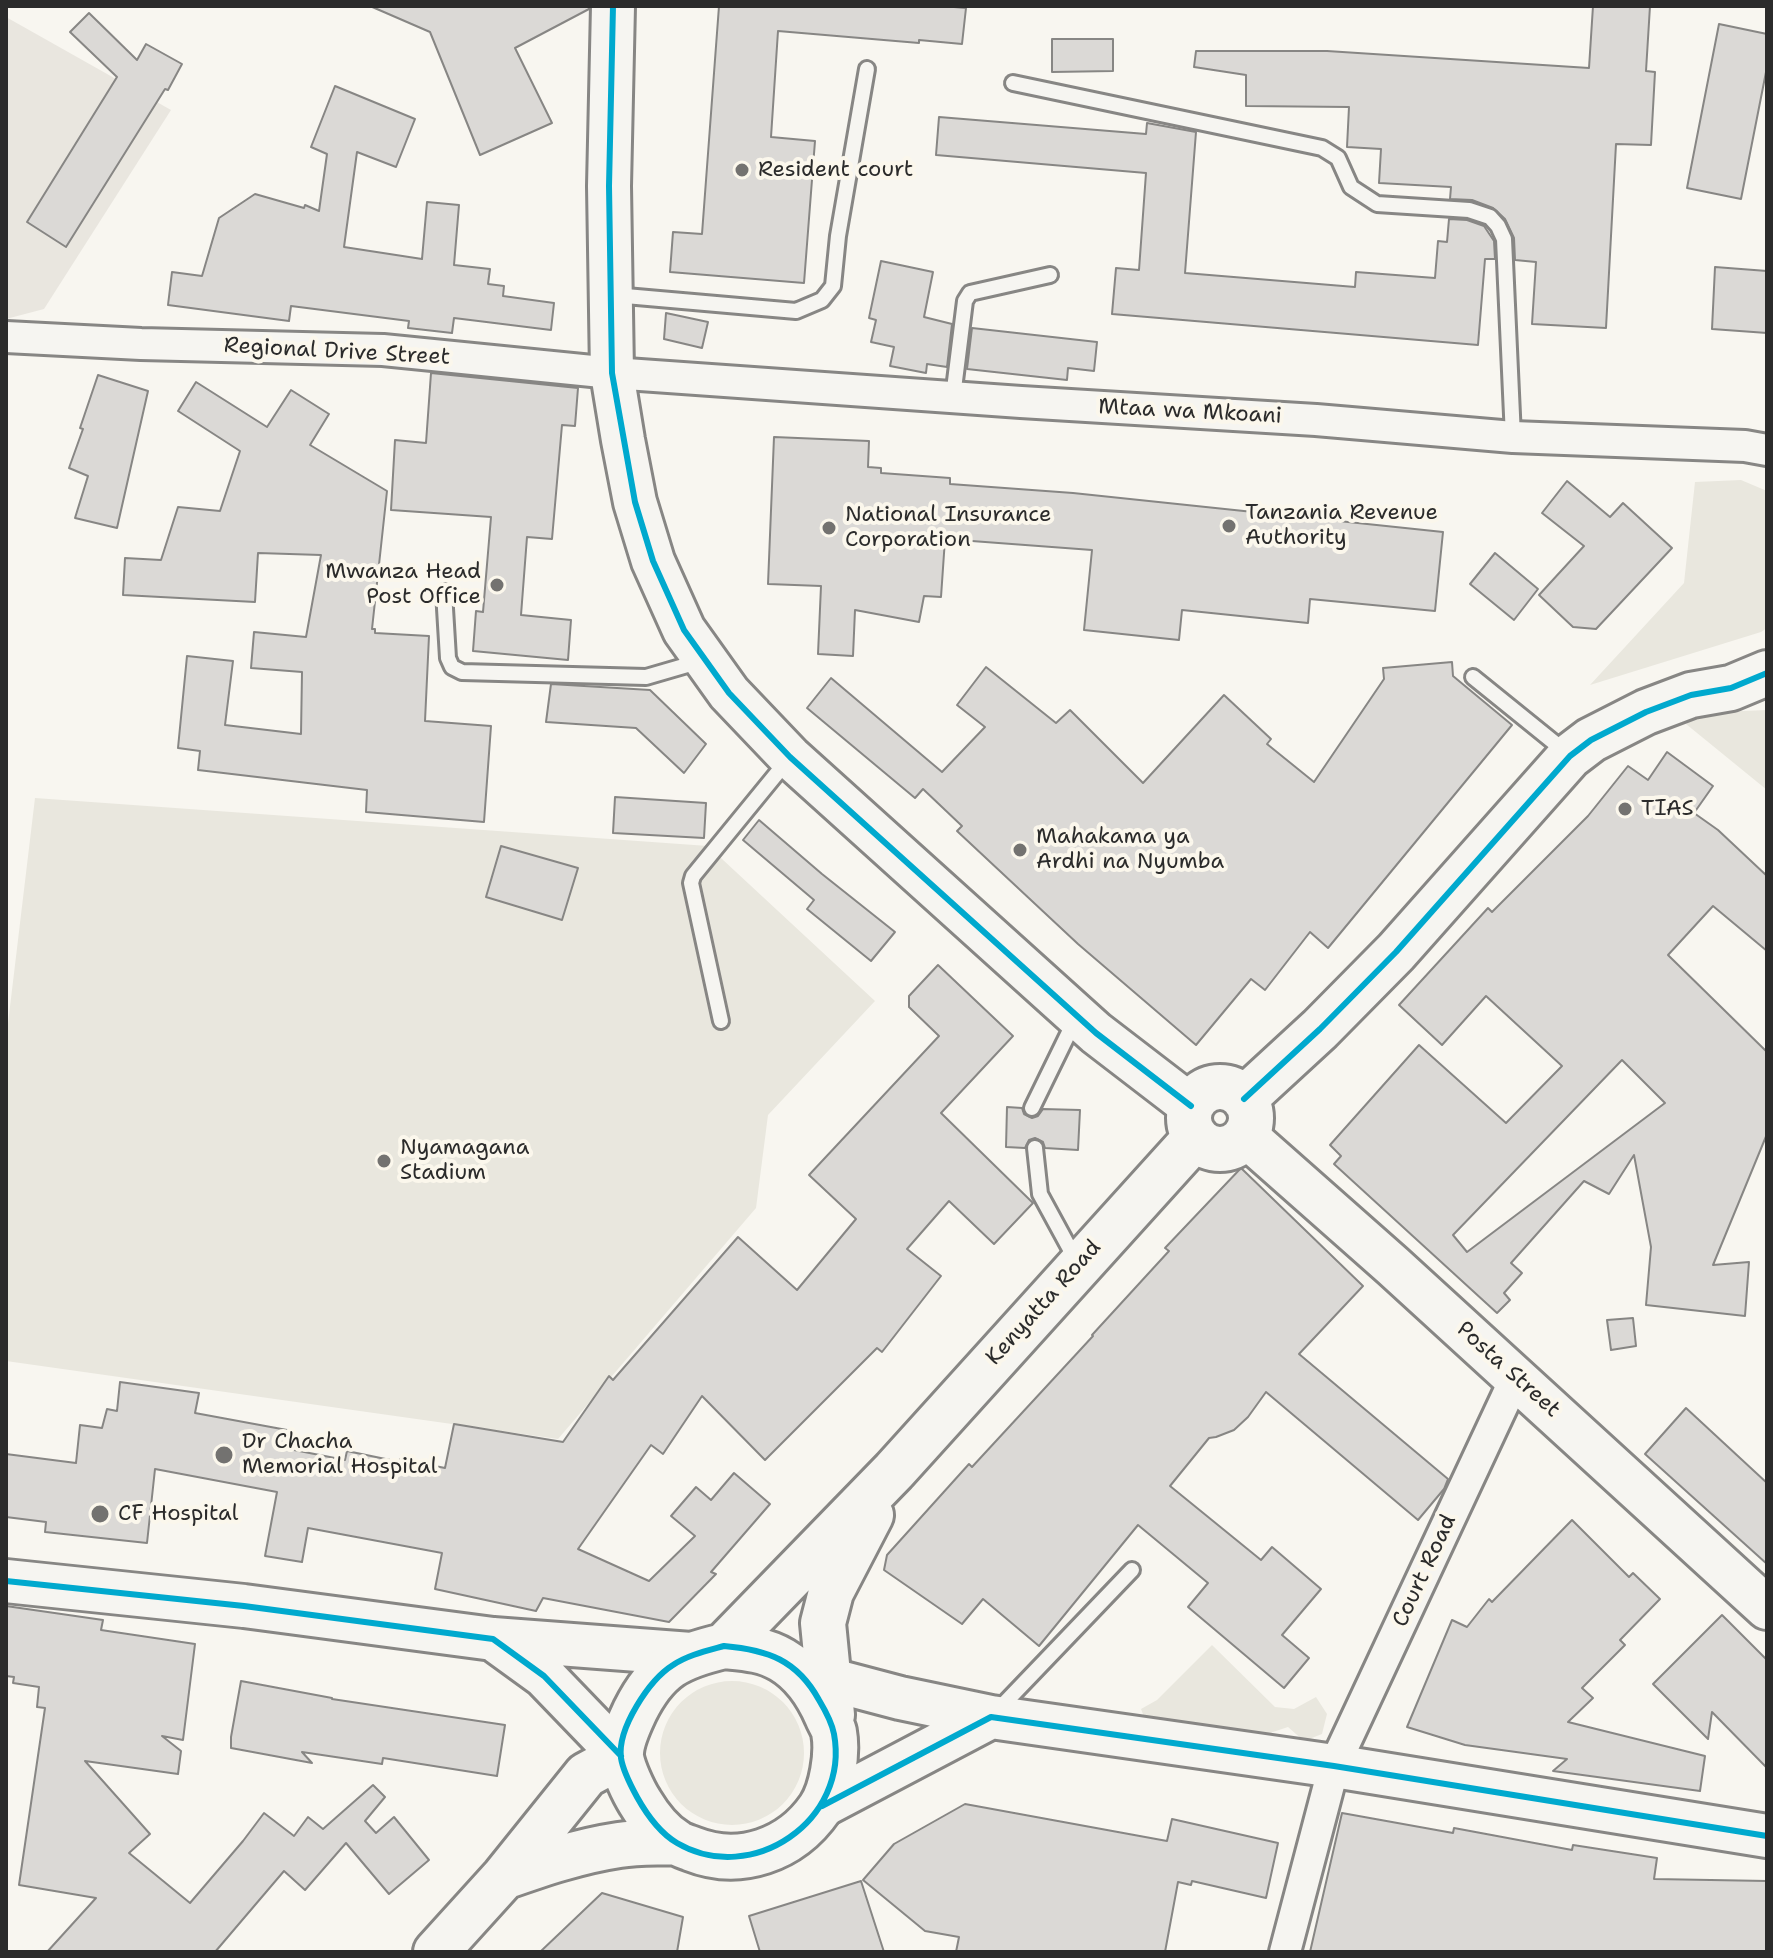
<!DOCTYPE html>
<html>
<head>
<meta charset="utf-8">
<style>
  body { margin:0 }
  #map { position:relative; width:1773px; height:1958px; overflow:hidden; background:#f8f6f0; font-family:"Shantell Sans",sans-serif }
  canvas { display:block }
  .frame { position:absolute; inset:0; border:8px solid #2b2b2b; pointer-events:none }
</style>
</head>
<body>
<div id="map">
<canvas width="1773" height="1958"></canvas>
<div class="frame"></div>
</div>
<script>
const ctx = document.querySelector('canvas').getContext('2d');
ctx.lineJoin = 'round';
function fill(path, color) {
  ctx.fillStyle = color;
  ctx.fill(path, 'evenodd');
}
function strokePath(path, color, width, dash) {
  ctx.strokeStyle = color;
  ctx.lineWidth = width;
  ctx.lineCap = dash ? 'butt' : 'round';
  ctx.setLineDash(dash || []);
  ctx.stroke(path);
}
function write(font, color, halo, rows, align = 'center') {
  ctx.font = font + ' "Shantell Sans",sans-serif';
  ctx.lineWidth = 8;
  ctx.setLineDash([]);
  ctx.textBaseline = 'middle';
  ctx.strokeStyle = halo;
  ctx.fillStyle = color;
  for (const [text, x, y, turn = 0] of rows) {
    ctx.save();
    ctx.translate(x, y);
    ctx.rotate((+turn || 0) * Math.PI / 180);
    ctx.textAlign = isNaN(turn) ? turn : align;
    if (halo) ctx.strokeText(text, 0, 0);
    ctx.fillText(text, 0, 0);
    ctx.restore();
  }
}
const built = new Path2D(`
  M6 17 171 110 44 309 6 319Z`);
const green = new Path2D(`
  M1741 480 1767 491V628L1761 632 1590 685 1684 583 1695 482Z
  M1767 710V790L1686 724 1696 713Z
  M35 798 708 846 875 1001 768 1115 756 1208 558 1439 6 1361V1040Z
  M1212 1645 1275 1707 1294 1709 1316 1697 1327 1714 1322 1734 1304 1741 1288 1727 1261 1736 1146 1722 1141 1709 1157 1700Z
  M660 1753a72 72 0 1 1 144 0a72 72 0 1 1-144 0Z`);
const building = new Path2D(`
  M370 6H589V9L515 48 552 123 480 155 430 32Z
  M719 6H942L966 8 962 44 919 40V43L778 31 771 137 815 141 804 283 670 272 673 232 702 234Z
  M1593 6H1650L1646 71 1655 72 1651 145 1616 144 1606 328 1532 324 1536 262 1515 260 1514 238 1505 219 1493 208 1472 200 1450 199 1451 187 1379 183 1381 149 1347 147 1349 107 1246 106V75L1194 67 1196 51H1327L1589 68Z
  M89 13 137 60 146 44 182 64 168 90 165 89 66 247 27 222 117 77 70 32Z
  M1719 24 1767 34V67L1741 199 1687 188Z
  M1052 39H1113V71L1052 72Z
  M335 86 415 119 396 167 357 152 344 247 422 259 427 202 459 205 454 265 490 269 488 284 504 286 503 296 554 303 551 330 454 318 452 333 408 328 409 321 291 306 289 321 168 305 172 272 202 276 219 218 255 194 304 208 305 205 319 211 327 154 311 147Z
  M939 117 1146 134 1147 123 1196 132 1185 273 1355 287 1356 272 1435 278 1438 241 1447 242 1449 219 1467 220 1484 226 1494 241 1495 259H1485L1478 345 1112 314 1116 268 1139 270 1146 173 936 155Z
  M881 261 933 272 924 317 952 324 947 367 927 364 926 373 890 366 894 347 871 342 876 320 869 318Z
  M1715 267 1767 271V333L1712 329Z
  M666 313 708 322 702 348 664 339Z
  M972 328 1097 342 1094 371 1068 368 1067 380 967 369Z
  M431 373 578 388 575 426 562 425 552 539 527 537 521 615 571 620 568 660 473 651 476 611 483 612 491 517 391 510 395 440 426 443Z
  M98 375 148 391 117 528 75 518 88 476 69 468 83 429 80 428Z
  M196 382 267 427 291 390 329 414 310 445 387 491 372 629H375V633L429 636 425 721 491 726 484 822 366 812 367 790 198 770 200 751 178 748 187 656 233 661 225 725 301 734 302 672 251 668 254 632 306 637 321 555 258 553 255 602 123 595 125 558 161 560 178 507 220 511 240 451 178 411Z
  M774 437 869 441 868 467 881 468V473L950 478V484L1073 493 1443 532 1435 611 1310 599 1308 623 1182 610 1179 640 1084 630 1092 550 945 539 941 597 924 596 919 622 855 610 853 656 818 654 821 586 768 584Z
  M1567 481 1610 517 1623 503 1672 548 1596 629 1573 627 1539 595 1584 546 1542 513Z
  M1495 553 1538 589 1514 620 1470 584Z
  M1452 662 1453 676 1512 725 1328 948 1310 932 1265 990 1251 979 1196 1045 1078 944 957 831 962 826 923 789 915 798 807 708 831 678 942 772 985 727 957 705 986 667 1056 723 1070 710 1143 783 1224 695 1271 739 1267 744 1314 782 1384 679 1383 668Z
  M551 684 650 690 706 744 684 773 636 728 546 722Z
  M1667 752 1713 786 1694 813 1718 830 1767 876V951L1713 906 1668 955 1767 1052V1134L1713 1265 1749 1262 1745 1316 1646 1305 1651 1247 1634 1155 1609 1194 1584 1181 1511 1263 1522 1273 1504 1293 1510 1300 1497 1313 1334 1164 1341 1156 1330 1145 1419 1045 1506 1123 1562 1066 1486 996 1442 1045 1399 1005 1488 908 1492 912 1588 816 1628 766 1648 780ZM1622 1060 1665 1103 1467 1252 1453 1235Z
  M615 797 706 803 704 838 613 833Z
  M759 820 822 874 895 932 871 961 807 909 814 900 743 840Z
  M501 846 578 868 562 920 486 897Z
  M938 965 1013 1036 941 1113 1033 1203 994 1244 949 1201 907 1249 941 1276 882 1352 877 1348 765 1460 702 1396 663 1454 651 1445 578 1549 649 1581 695 1536 671 1516 696 1487 711 1500 734 1473 770 1504 711 1572 716 1574 669 1622 543 1598 536 1611 435 1589 442 1553 308 1528 302 1562 265 1556 277 1492 155 1469 147 1543 45 1532 46 1522 6 1517V1454L76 1463 80 1425 102 1428 107 1409 117 1411 120 1382 199 1393 195 1413 287 1430 284 1448 345 1460 347 1451 400 1462V1459L445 1468 454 1424 563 1442 609 1376 613 1380 738 1237 797 1290 856 1219 809 1175 939 1036 909 1007V996Z
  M1007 1107 1022 1108 1024 1114 1032 1118 1038 1116 1043 1109 1080 1110 1078 1150 1045 1148 1043 1142 1035 1138 1029 1140 1025 1148 1006 1147Z
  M1241 1168 1363 1286 1299 1354 1448 1479 1444 1489 1418 1520 1266 1392 1248 1417 1234 1430 1216 1437 1209 1438 1170 1486 1261 1560 1272 1547 1321 1589 1282 1635 1309 1658 1284 1688 1188 1607 1208 1583 1138 1525 1039 1646 983 1599 962 1624 884 1570 887 1555 969 1464 972 1467 1093 1336 1092 1335 1169 1251 1165 1248Z
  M1633 1318 1636 1346 1611 1350 1607 1320Z
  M1686 1408 1767 1483V1564L1645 1454Z
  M1572 1520 1629 1577 1633 1573 1660 1599 1620 1640 1625 1645 1582 1688 1593 1698 1568 1722 1705 1756 1700 1791 1553 1771 1567 1759 1465 1745 1407 1727 1452 1620 1467 1627 1489 1599 1492 1602Z
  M6 1606 103 1620 101 1630 195 1644 183 1740 162 1736 181 1751 178 1774 85 1761 150 1834 129 1853 190 1903 243 1841 264 1813 294 1836 308 1817 323 1829 373 1785 385 1797 365 1821 376 1833 394 1817 429 1860 389 1894 346 1843 305 1890 284 1871 215 1952H47L96 1898 19 1885 45 1708 37 1707 39 1687 13 1683 14 1677 6 1676Z
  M1722 1615 1767 1660V1768L1712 1712 1708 1739 1653 1684Z
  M241 1681 332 1698V1699L505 1725 497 1776 383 1758 382 1764 302 1752 312 1763 231 1748V1737Z
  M965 1804 1167 1841 1172 1819 1278 1843 1266 1898 1192 1881 1191 1885 1178 1882 1165 1952H956L959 1937 925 1931 863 1880 894 1844Z
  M1342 1813 1453 1833 1454 1828 1572 1850 1573 1845 1657 1858 1654 1879 1767 1881V1952H1310Z
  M861 1881 884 1952H760L749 1916Z
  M602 1893 683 1917 677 1952H540Z`);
const service = new Path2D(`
  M1013 83 1322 148 1338 158 1351 187 1377 204 1469 210 1490 217 1498 226 1504 239 1513 437
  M614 295 796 311 822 300 833 286 838 236 867 69
  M953 397 965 301 970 293 1050 275
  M444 592 448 658 452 667 462 672 646 677 701 661
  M1473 677 1567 753
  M721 1021 691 883 693 876 787 761
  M1032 1108 1075 1020
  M1035 1148 1040 1194 1077 1262
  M997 1711 1132 1570`);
const minor = new Path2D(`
  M6 337 141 344 383 350 612 373 1021 402 1316 420 1513 437 1745 446 1767 450
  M1285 1952 1334 1766 1516 1377`);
const secondary = new Path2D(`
  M613 6 609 186 612 373 623 440 635 502 653 561 684 630 729 693 790 757 1096 1033 1191 1106
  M1246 1136 1393 1266 1767 1608
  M6 1581 244 1606 493 1639 691 1654
  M493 1639 544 1676 621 1756
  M802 1675 828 1679 900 1698 991 1717 1334 1766 1767 1836
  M822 1806 991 1717`);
const trunk = new Path2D(`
  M1189 1118a31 31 0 1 1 62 0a31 31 0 1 1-62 0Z
  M1244 1099 1320 1029 1396 952 1570 756 1591 740 1646 712 1691 695 1731 688 1767 673
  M724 1646 894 1471 1196 1137
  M724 1646C744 1648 764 1649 782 1660 804 1673 817 1693 827 1716 829 1721 833 1727 834 1732 838 1754 832 1790 820 1808 791 1850 740 1868 692 1849 687 1847 680 1845 676 1842 660 1832 649 1817 640 1802 633 1791 623 1769 621 1757 620 1742 629 1724 635 1711 657 1667 678 1657 724 1646Z
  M832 1715 823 1623 831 1592 871 1515
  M504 1877C541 1864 579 1851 619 1845 638 1842 657 1843 676 1842
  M436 1952 504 1877 586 1775 621 1756`);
const bus1 = new Path2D(`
  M613 6 609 186 612 373 635 502 653 561 684 630 729 693 790 757 1096 1033 1191 1106
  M1244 1099 1320 1029 1396 952 1570 756 1591 740 1646 712 1691 695 1731 688 1767 673
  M6 1581 244 1606 493 1639 544 1676 621 1756
  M724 1646C768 1650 797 1660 819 1700 825 1710 832 1723 834 1734 850 1820 752 1887 677 1843 660 1833 647 1815 637 1797 631 1786 623 1771 621 1758 617 1729 649 1680 673 1665 688 1655 706 1651 724 1646Z
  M822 1806 991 1717 1334 1766 1767 1836`);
const markers = [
  [742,170,8,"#737270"],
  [1229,526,8,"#737270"],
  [829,528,8,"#737270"],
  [497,585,8,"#737270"],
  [1625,809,8,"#737270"],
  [1020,850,8,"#737270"],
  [384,1161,8,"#737270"],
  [224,1455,10,"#737270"],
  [100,1514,10,"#737270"]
];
const poiNames = [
  ["Resident court",758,170],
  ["Tanzania Revenue",1245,513],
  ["Authority",1245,538],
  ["National Insurance",845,515],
  ["Corporation",845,540],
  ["Mwanza Head",481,572,"right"],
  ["Post Office",481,597,"right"],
  ["TIAS",1641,809],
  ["Mahakama ya",1036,837],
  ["Ardhi na Nyumba",1036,862],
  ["Nyamagana",400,1148],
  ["Stadium",400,1173],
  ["Dr Chacha",242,1442],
  ["Memorial Hospital",242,1467],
  ["CF Hospital",118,1514]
];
const streetNames = [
  ["Regional Drive Street",337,352,3],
  ["Mtaa wa Mkoani",1190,412,3],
  ["Kenyatta Road",1044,1303,-48],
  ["Posta Street",1508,1370,42],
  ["Court Road",1425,1571,-65]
];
fill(built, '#e9e6df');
fill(green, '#e9e7de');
fill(building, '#dbd9d6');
strokePath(building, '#878684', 2);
strokePath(service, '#878684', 20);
strokePath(minor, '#878684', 36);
strokePath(secondary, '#878684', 48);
strokePath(trunk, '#878684', 50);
strokePath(service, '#f6f5f1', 14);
strokePath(minor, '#f6f5f1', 30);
strokePath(secondary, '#f6f5f1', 42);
strokePath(trunk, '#f6f5f1', 44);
strokePath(bus1, '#00a9ce', 6);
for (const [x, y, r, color] of markers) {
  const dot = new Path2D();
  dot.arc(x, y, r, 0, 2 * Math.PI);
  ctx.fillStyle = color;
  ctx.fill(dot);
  strokePath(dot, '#fbf7ec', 3);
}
write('22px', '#2b2b2b', '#fbf7ec', poiNames, 'left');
write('22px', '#2b2b2b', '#fbf7ec', streetNames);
</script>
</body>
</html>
